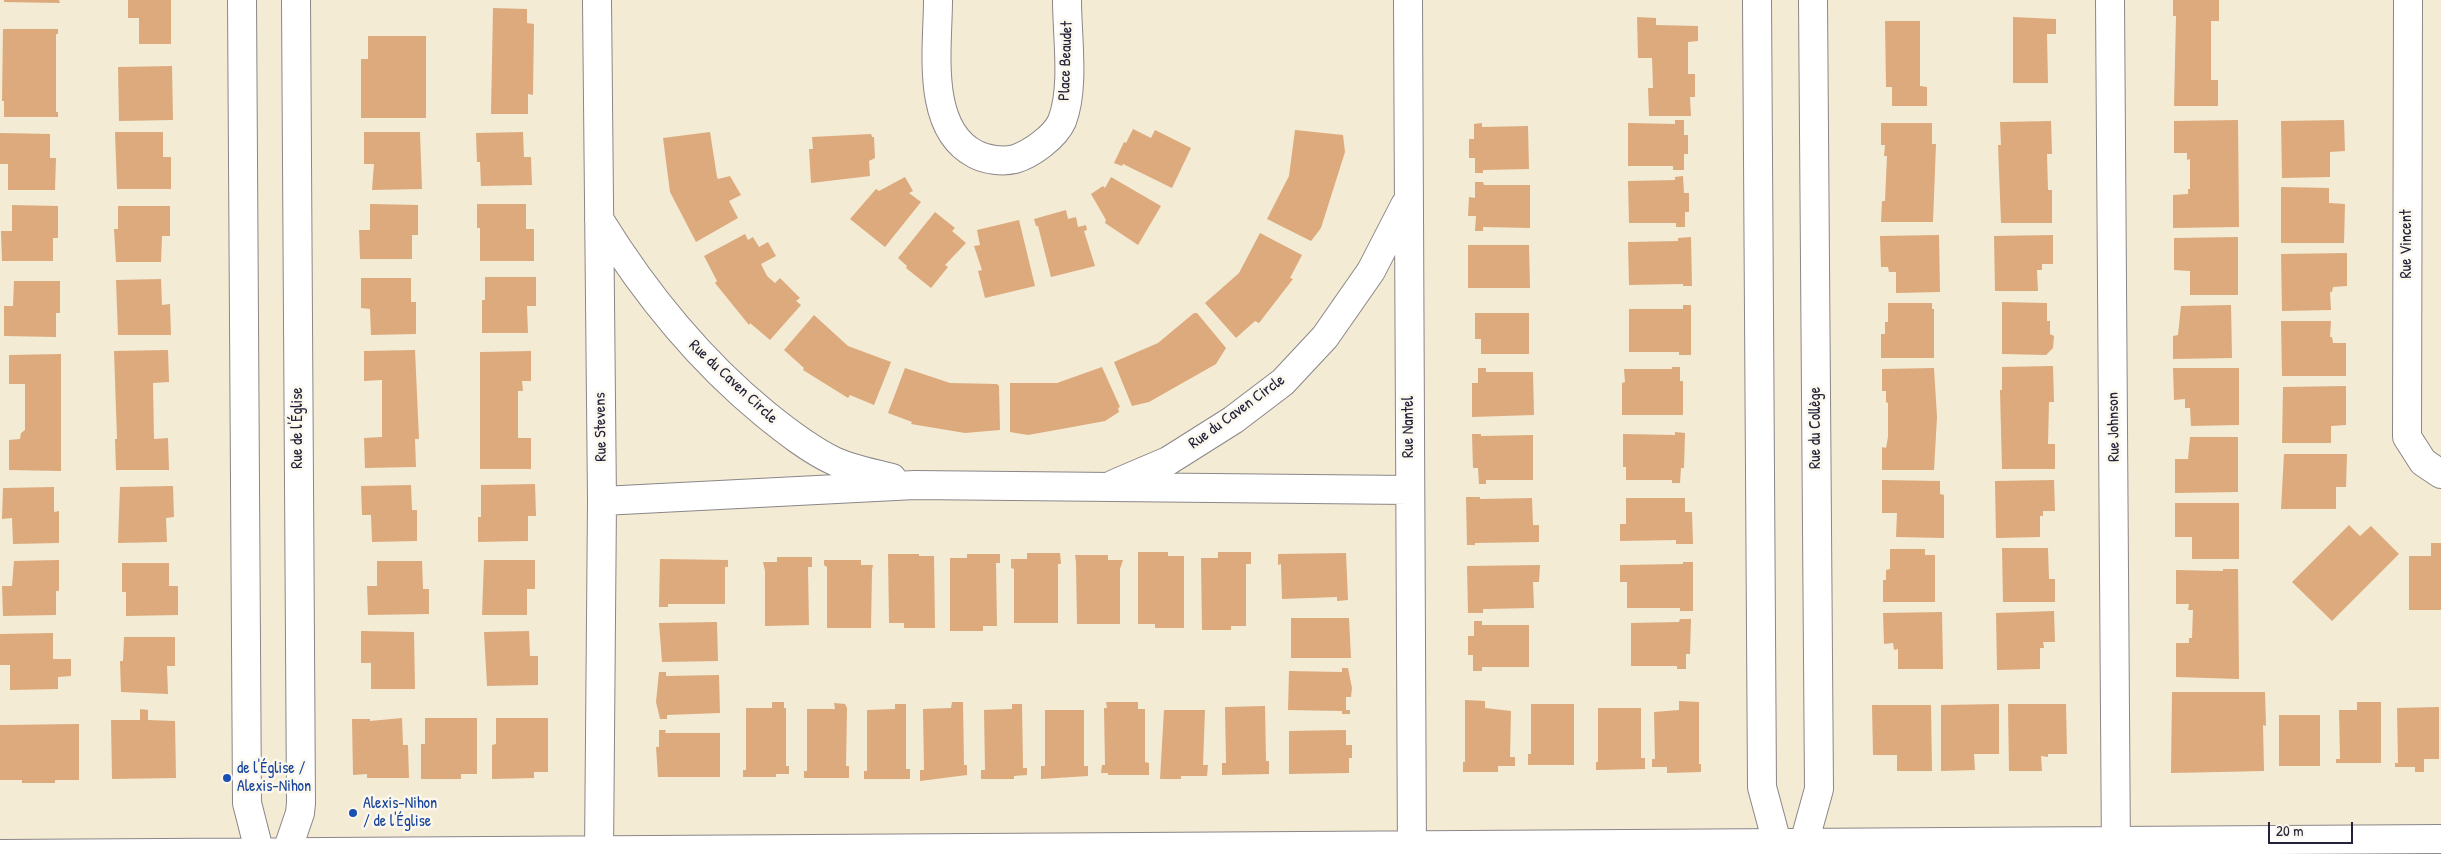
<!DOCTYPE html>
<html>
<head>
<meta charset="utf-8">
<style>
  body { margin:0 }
  #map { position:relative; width:2441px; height:854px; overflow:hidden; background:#f4ebd4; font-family:"Patrick Hand",sans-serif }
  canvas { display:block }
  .scale { position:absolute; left:2268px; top:822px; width:85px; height:22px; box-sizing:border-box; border:2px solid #22223b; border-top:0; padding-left:6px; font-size:15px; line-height:18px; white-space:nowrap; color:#22223b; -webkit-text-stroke:4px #fbf7ec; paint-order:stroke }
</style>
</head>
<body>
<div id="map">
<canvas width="2441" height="854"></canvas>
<div class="scale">20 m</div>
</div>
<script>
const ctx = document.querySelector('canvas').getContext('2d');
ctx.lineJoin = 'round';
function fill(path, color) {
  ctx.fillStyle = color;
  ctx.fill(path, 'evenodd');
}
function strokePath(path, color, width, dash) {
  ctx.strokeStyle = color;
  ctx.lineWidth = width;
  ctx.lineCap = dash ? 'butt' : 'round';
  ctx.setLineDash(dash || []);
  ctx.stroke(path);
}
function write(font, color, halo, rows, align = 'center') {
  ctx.font = font + ' "Patrick Hand",sans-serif';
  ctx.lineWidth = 5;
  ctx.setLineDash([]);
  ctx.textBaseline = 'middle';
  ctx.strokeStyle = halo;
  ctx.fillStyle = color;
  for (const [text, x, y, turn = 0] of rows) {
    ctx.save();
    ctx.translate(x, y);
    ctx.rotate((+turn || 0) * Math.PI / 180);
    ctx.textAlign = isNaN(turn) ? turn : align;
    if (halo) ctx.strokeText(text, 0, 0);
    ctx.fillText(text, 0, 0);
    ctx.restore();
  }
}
const building = new Path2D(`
  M4 0H59L60 3 4 2Z
  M128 0H171V44H139V18H128Z
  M2173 0H2219V21H2211V80H2218V106H2174L2176 16H2173Z
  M493 8 527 9V23L534 24 533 95 528 94V114H491Z
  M1637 17 1656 18V25L1698 26V41L1688 42V74H1695V97H1690L1691 116H1649L1648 88H1653L1652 58H1638Z
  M2013 17 2056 19V34H2047L2048 83H2013Z
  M1885 21H1920V86L1927 87V106H1892V87H1886Z
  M3 29H58V34H56V112H58V117H4V101H2Z
  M368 36H426V118H361V59H368Z
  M172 66 173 120 119 121 118 67Z
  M1675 120H1684V135H1688V154H1684V170H1673V166H1628V123L1675 124Z
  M2238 120 2239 227 2173 228V195L2188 194V189H2190V159L2187 160V153H2174V121Z
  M2344 120 2345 151 2330 152V177L2282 178 2281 121Z
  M2051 121 2052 154H2047L2048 190H2052V223H2001L1998 145H2001L2000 122Z
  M1482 123V127L1528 126 1529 169 1483 170V173H1475V158H1469V139H1474V124Z
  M1881 123H1932V144H1936L1933 222H1881L1882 201H1885L1887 156H1884L1885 145H1881Z
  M1133 129 1151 138 1155 130 1191 148 1172 188 1123 164 1122 166 1114 163 1124 142 1126 143Z
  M1295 130 1343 135 1345 152 1321 228 1311 241 1267 219 1289 176Z
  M115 132H163V157H171V189H117Z
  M364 132H420L422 189 372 190 374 164H364Z
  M523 132 524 157H531L532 185 481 186 480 162H477L476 133Z
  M710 132 717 177 718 179 730 176 741 195 729 201 738 218 696 242 670 192 663 138Z
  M0 133 50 134V158H56L55 190H8V164H0Z
  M871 134 872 137H874L875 158 869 161 870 176 811 183 809 149H813L812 137Z
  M1683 176 1684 193H1689V212H1685V227H1676V223H1629L1628 181 1675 180V177Z
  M905 177 913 191 909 193 921 202 885 247 850 219 876 189 879 191Z
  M1111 177 1161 206 1138 245 1105 223 1106 220 1091 194 1103 186 1105 188Z
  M1475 182H1483L1484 185H1530V228L1483 227V231H1475L1476 216H1468L1469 197 1475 198Z
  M2281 187 2329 188V203L2345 204 2344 243H2281Z
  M370 204 418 205V235H412V259H360L359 230H370Z
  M477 204H526V229H534V261H480V228H477Z
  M12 205 58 206V238H53V261H2L1 231H12Z
  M118 206H170V236H162L161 262H116L114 229H118Z
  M1066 210 1068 219 1076 217 1078 227 1086 225 1087 230 1084 231 1095 266 1051 277 1038 226H1036L1034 219Z
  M935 212 955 228 952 231 966 243 945 265 948 267 931 288 906 268 907 266 898 258Z
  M1019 220 1035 286 985 298 978 271 982 270 974 246 980 245 977 230Z
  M1260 233 1302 255 1290 278 1293 279 1259 323 1255 321 1236 338 1205 303 1239 273Z
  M745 234 748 240 753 237 759 247 768 242 776 256 761 264 767 276 775 283 780 278 800 298 796 301 801 305 770 340 750 323 749 325 715 283 717 281 704 256Z
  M1939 235 1940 292 1896 293V272H1889L1888 267H1881L1880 236Z
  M2053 235V264H2042V270H2037L2038 291H1995L1994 236Z
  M1691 237 1692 286H1683V284L1629 285 1628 242 1678 241V238Z
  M2238 237V295H2190V271L2174 270V238Z
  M1468 245H1529L1530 288H1468Z
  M2347 253V286L2333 287 2332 292H2330L2331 310 2282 311 2281 254Z
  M485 277H536V306H527L528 333H482V300H485Z
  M361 278H411V302H416V334L371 335 370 309 361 308Z
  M161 279 162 305 170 304 171 335H118L116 280Z
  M14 281H60V313H56V337L4 336V306H13Z
  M2002 302 2047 303V321H2050V334L2054 336 2053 348 2046 355 2002 354Z
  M1888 303H1932V309H1934V358H1881V334H1885V322H1888Z
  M1683 305H1691V355H1679V352H1629V309H1683Z
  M2231 305 2232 358 2173 359V336L2178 335 2181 306Z
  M1194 313H1197L1226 348 1216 364 1149 402 1132 406 1114 362 1158 343Z
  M1475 313H1529V354H1481V339H1475Z
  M814 315 848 346 891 362 874 405 850 395 848 398 803 370 804 368 784 350Z
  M2281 321H2331L2330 337H2332L2333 343H2346V376H2282Z
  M168 350 169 382 153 383 154 439 168 438 169 470H116L115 439H117L114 351Z
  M415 350 419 439H415L416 467 365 468 364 438 382 437V380L364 381V351Z
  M531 351V381H522L523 391H518V438H531V469H480V352Z
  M61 354V471L9 470V440L20 439 21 433 25 430V384H9V355Z
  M2053 366 2054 402H2049L2048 444H2055V469H2002L2000 390H2002V367Z
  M1102 367 1120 407 1118 408 1119 412 1105 421 1067 428 1028 435 1010 432V383H1057Z
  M1672 367H1680V381H1683V415H1622V383L1625 382 1624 369H1672Z
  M905 368 950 383 997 384 999 386 1000 430 965 433 911 424 912 422 888 413Z
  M1478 368H1486V372H1533L1534 415 1472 417V383H1478Z
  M1934 368 1937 417 1934 470H1882V447L1886 448 1888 437V403L1886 402V391H1882V369Z
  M2173 368H2239V425L2191 426 2190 408H2185V399L2174 400Z
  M2346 386V425L2331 426V443H2282L2283 387Z
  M1675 432 1685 433 1684 468H1681L1680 483H1672V480H1626V467H1623V434L1675 435Z
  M1472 434H1481V436L1533 435V480H1486V484H1479L1478 468H1473Z
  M2190 437H2238V492L2175 493V459H2188Z
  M2284 454H2347L2346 487H2336V509H2281Z
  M1882 480 1940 481V494L1944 495V538L1896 537 1897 513H1882Z
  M2054 480 2055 511H2043V516H2040V537L1996 538 1995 481Z
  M535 484 536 516H528V541L478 542V517H481V485Z
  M411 485 412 510H417V541L372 542 371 515H362L361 486Z
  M173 486 174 517 166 518 167 542 118 543 120 487Z
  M54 487V512L59 511V543L13 544 12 518 2 519 3 488Z
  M1466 497H1480V499L1532 498 1533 525H1539V542L1475 543V545H1467Z
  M1626 498H1685V512H1692L1693 544H1676V540L1620 541V524H1626Z
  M2175 503H2239V559H2192V537H2175Z
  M2349 525 2360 536 2371 526 2399 554 2332 621 2292 582Z
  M2431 543H2441V610H2409V556H2431Z
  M2002 548H2048L2049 579H2055V602H2003Z
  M1890 549H1925V555H1935V602H1883V580H1886V570L1890 569Z
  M1138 552H1168V556H1184V628H1155V624H1138Z
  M1218 552H1251V564H1246V626H1231V630H1202L1201 558H1218Z
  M1027 553H1060L1061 564H1058V623H1014V569L1011 568V559H1027Z
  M1346 553 1348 600 1337 601V597L1282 599 1281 564 1278 565V554Z
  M888 554H919V556H934L935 628H904V623H889Z
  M967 554H1000V563H996L997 626H983V631H950V558H967Z
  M1075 555H1108V560H1123L1120 569V624H1077L1076 562Z
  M777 557H812V567H808L809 625 765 626V571L763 562H777Z
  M660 559 728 560V567H725V604H668V607H659Z
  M59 560V591H56V615L3 616 2 586H12L14 561Z
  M484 560H535V589H527V615H482Z
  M824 560H861V565H873L872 570 871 628H827V567L824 565Z
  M377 561H422L423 589H429V614L368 615 367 586H377Z
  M1683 562H1693V611H1680V608H1627V582H1620V565L1683 564Z
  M122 563H169V586H178V615L126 616V592H122Z
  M1540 565 1539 582H1533L1534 608 1483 609V613H1468L1467 566Z
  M2223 569H2238L2239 679 2176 677V643H2189V638H2192L2193 610H2188L2189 604H2176V570L2223 571Z
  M2054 611 2055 642H2043L2044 648H2040V669L1997 670 1996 613Z
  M1942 612 1943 669H1898V649L1894 650 1893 643 1884 644 1883 613Z
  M1291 618H1349L1351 658H1291Z
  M1680 619H1691L1690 654H1686V669H1677V666H1631V623L1679 622Z
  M1474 621H1482V625H1529V667H1482V671H1473V655H1468V636H1474Z
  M717 622 718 661 662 662 659 623Z
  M361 631 414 632 415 689H371V663H361Z
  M529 631 530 656H538V685L487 686 484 632Z
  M53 633V659H71V676L58 677V689L10 690V665H0V634Z
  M124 637H175V666H167L168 694 121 692 120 661H123Z
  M1342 668H1348L1352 688 1351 697H1346V710H1350V714H1342V711L1288 710 1289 671 1342 672Z
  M659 672H666V676L719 675 720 713 667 715V719H660L656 702Z
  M2172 692H2265L2266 726 2263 725 2264 771 2171 773Z
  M1465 700 1485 701V708L1511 711 1510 757H1515V766H1498V772H1463V762H1465Z
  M1679 701 1699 702V764H1701V772L1667 773V767H1652V759H1655L1654 712 1679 710Z
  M772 702H784V708H786V766H789V774H776V777H743V770H746V708H772Z
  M952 702H963L964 765H967V775L920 781V770H924L923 709 951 708Z
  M1106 702H1138V709H1145V762L1149 763V775H1108V773H1101L1102 765H1105L1104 708H1107Z
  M2357 702H2381V763H2336V759H2340L2339 710H2357Z
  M834 703 845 704 847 708 846 766H849V778H804V771H807V709H835Z
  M895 704H906V769H910V779H864V771H867V710L895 709Z
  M1012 704H1022L1023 768H1027V775L1014 776V779H981V770H985L984 710 1012 709Z
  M1531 704H1574V765H1528V754H1531Z
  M1999 704V754H1974L1975 770 1941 771V705Z
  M2008 704H2066L2067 754H2048V757L2041 756 2042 771H2009Z
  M1872 705H1931L1932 771H1897V755H1873Z
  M1265 706 1266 761H1269V774L1222 775V763H1226L1225 707Z
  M2439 707V759H2424V772H2415V767H2395V763H2398L2397 708Z
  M1598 708H1641V758H1645V769L1596 770V762H1598Z
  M140 709 148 710V720L175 721 176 778 112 779 111 720H140Z
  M1045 710H1084V766H1088V776L1041 779V766H1045Z
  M1164 710H1205L1203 765H1208L1207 776H1181V779H1160Z
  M2279 715H2320V766H2279Z
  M402 718 403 745H408L409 778H367V774L353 775 352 719H370V721Z
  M425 718H477V774H461V779H421V744H425Z
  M496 718H548V772H534V778L492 779V745L496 744Z
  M79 724V780H55V783H22V780H0V725Z
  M659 730H666L665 733H720V777H658L656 747H659Z
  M1346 730V745H1352V758H1349V773L1289 774V731Z`);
const minor = new Path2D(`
  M242 0 247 803 260 854
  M597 0 602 501 599 854
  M938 0C938 47 925 128 975 154 986 160 1003 162 1015 159 1031 154 1055 137 1062 121 1075 88 1067 36 1067 0
  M1408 0 1412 854
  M1757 0 1762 787 1780 854
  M2110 0 2116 854
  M2408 0 2407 437 2423 462 2441 474
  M599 219C644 292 698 359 765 414 786 431 809 449 834 461 851 469 873 473 892 478
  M1114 484 1168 461 1233 420 1283 382 1325 337 1371 271 1405 205
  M602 501 915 485 1409 490
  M0 854 2441 839
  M286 854 300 813 301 803 296 0
  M1801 854 1819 789 1813 0`);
const markers = [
  [227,778,5,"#1a4fb4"],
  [353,813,5,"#1a4fb4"]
];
const streetNames = [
  ["Place Beaudet",1066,61,-88],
  ["Rue Vincent",2407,244,-90],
  ["Rue du Caven Circle",733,382,43],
  ["Rue du Caven Circle",1237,412,-36],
  ["Rue Stevens",601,427,-91],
  ["Rue Nantel",1409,427,-90],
  ["Rue Johnson",2114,427,-91],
  ["Rue de l'Église",298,428,-90],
  ["Rue du Collège",1816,428,-90]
];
const transitNames = [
  ["de l'Église /",237,769],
  ["Alexis-Nihon",237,787],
  ["Alexis-Nihon",363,804],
  ["/ de l'Église",363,822]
];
fill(building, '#dcaa7c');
strokePath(minor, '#8b8688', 30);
strokePath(minor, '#fff', 28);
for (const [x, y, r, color] of markers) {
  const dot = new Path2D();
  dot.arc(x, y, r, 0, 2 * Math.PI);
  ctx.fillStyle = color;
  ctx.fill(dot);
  strokePath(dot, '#fbf7ec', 2);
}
write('16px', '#22223b', '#fbf7ec', streetNames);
write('16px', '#164399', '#fbf7ec', transitNames, 'left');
</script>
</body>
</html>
